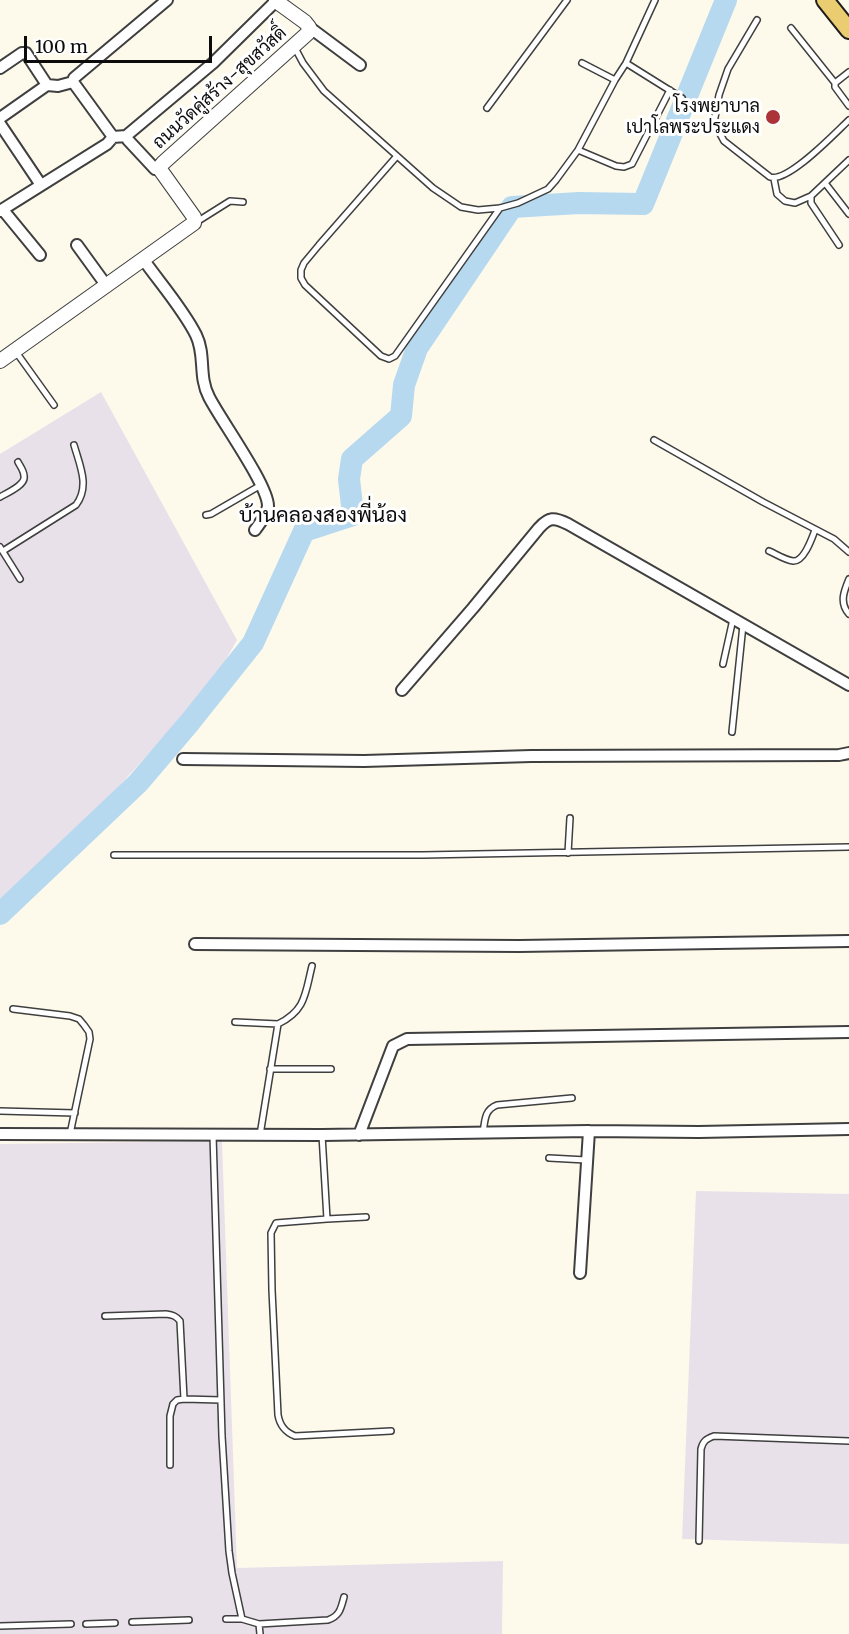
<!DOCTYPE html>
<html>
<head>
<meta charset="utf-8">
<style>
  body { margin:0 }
  #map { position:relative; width:849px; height:1634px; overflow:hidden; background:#fdfaec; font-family:Merriweather,serif }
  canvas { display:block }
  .scale { position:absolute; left:24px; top:36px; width:188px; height:27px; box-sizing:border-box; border:3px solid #0c0c0c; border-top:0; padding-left:8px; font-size:18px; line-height:21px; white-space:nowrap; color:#0c0c0c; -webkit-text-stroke:4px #fff; paint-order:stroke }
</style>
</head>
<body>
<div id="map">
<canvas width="849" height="1634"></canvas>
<div class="scale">100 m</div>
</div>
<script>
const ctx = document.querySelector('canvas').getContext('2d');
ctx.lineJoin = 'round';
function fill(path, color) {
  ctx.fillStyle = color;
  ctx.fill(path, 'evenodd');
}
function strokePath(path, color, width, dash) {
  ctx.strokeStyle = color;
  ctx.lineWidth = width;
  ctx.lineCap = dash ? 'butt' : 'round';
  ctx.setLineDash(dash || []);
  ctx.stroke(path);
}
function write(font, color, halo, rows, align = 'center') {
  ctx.font = font + ' Merriweather,Sarabun,serif';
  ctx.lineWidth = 6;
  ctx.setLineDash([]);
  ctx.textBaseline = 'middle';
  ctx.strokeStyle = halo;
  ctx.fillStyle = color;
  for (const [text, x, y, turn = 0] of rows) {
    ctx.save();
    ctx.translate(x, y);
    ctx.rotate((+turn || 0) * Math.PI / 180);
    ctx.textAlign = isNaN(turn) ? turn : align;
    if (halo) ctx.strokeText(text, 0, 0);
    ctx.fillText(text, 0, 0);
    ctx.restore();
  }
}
const industrial = new Path2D(`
  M101 392 237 640 214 681 122 783 0 907V454Z
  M222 1141 237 1568 503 1561 502 1634H0V1144Z
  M696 1191 849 1194V1544L682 1539Z`);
const river = new Path2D(`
  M0 914 138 783 190 722 253 643 304 531 353 515 349 479 352 459 401 416 404 385 417 348 512 207 579 203 643 204 726 0`);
const service = new Path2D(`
  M757 20 728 69 719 95 714 123 724 141 770 177C788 183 835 133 849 120
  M791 28 835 83
  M295 48 303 63 324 91 433 188 461 207 478 210 500 208 518 203 548 189 556 180 578 150 615 80 626 63 655 0
  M582 63 615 80
  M626 63 682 98
  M849 72 835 83V87L849 106
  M487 108 567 0
  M578 150 616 166 624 167 632 164 670 90
  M397 156 319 245 304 263 301 270V278L305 285 381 356 389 359 395 356 500 208
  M774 179 777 194 785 201 795 203 811 196
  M825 183 849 214
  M195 223 230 201 243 202
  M839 245 811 203V196L849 160
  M16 352 54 405
  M654 440 763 502 834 539 849 552
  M0 497C7 493 26 485 24 476 24 471 20 466 18 462
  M206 515 211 514 261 485
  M0 547 20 579
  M3 551 76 505C90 486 80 466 74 445
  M769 551C776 554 785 560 793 561 804 562 812 538 815 530
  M849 579C844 591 839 603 849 614
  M723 664 733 619
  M732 732 743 625
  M568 853 570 818
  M114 855H423L848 847
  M13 1009 70 1016 79 1019 84 1025 89 1032 90 1039 70 1134
  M235 1022 278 1024
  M270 1069H331
  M0 1111 75 1113
  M483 1133C485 1121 484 1110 497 1105L572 1098
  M213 1135 222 1436 229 1551 232 1573 242 1619 259 1624 328 1620C340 1616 341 1608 344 1597
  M260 1135 278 1024C306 1010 305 994 312 966
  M322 1135 327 1219 276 1223 271 1233 272 1290 278 1415C280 1426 285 1432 295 1436L391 1431
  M549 1158 586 1160
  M327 1219 366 1217
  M105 1316 166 1314C173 1315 176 1316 180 1321L184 1399 221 1400
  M170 1465V1416L173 1404 177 1400 184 1399
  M699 1541 701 1449C703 1441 706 1439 714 1436L849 1441
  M226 1619H242
  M132 1622 189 1620
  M86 1624 115 1623
  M259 1624 260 1634
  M0 1626 71 1624`);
const minor = new Path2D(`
  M309 27 360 65
  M0 68 22 53H26L47 85
  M0 118 47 85 58 86 73 82
  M0 124 41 185
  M126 136 128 140 155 169 159 168
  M113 137 73 82 74 78 167 0
  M3 210 40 255
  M0 211 107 144 113 137 126 136 213 63 276 1 274 0
  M77 245 106 285
  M143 259C160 283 183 309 196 335 206 355 198 376 209 397 220 419 268 485 268 506 267 515 260 523 255 530
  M402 690 473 608 539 528C549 517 554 517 568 524L849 685
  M183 759 364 761 531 756 839 755 849 753
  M195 944 519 946 849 941
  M0 1134 322 1135 589 1131 699 1132 849 1129
  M359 1135 393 1046 407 1039 849 1032
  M580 1273 589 1131`);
const tertiary = new Path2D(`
  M0 361 194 223V217L159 168 163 163 308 33 309 27 305 22 276 1V0`);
const primary = new Path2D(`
  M825 0 849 30`);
const markers = [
  [773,117,8,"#ac3338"]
];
const streetNames = [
  ["ถนนวัดคู่สร้าง-สุขสวัสดิ์",220,88,-42]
];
const poiNames = [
  ["โรงพยาบาล",760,107],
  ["เปาโลพระประแดง",760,128]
];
const quarterNames = [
  ["บ้านคลองสองพี่น้อง",323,516]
];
fill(industrial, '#e9e1ea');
strokePath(river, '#b6d9ef', 22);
strokePath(service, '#3f3f3f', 8);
strokePath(minor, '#3f3f3f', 14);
strokePath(tertiary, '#3f3f3f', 16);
strokePath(primary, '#1d1d1d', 20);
strokePath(service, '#fff', 5);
strokePath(minor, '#fff', 10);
strokePath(tertiary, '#fff', 14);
strokePath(primary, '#e9cd70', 16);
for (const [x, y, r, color] of markers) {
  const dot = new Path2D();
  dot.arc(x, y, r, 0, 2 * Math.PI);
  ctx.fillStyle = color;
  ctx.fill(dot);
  strokePath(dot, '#fff', 2);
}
write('18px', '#0c0c0c', '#fff', streetNames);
write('18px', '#0c0c0c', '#fff', poiNames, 'right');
write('21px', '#0c0c0c', '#fff', quarterNames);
</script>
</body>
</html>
